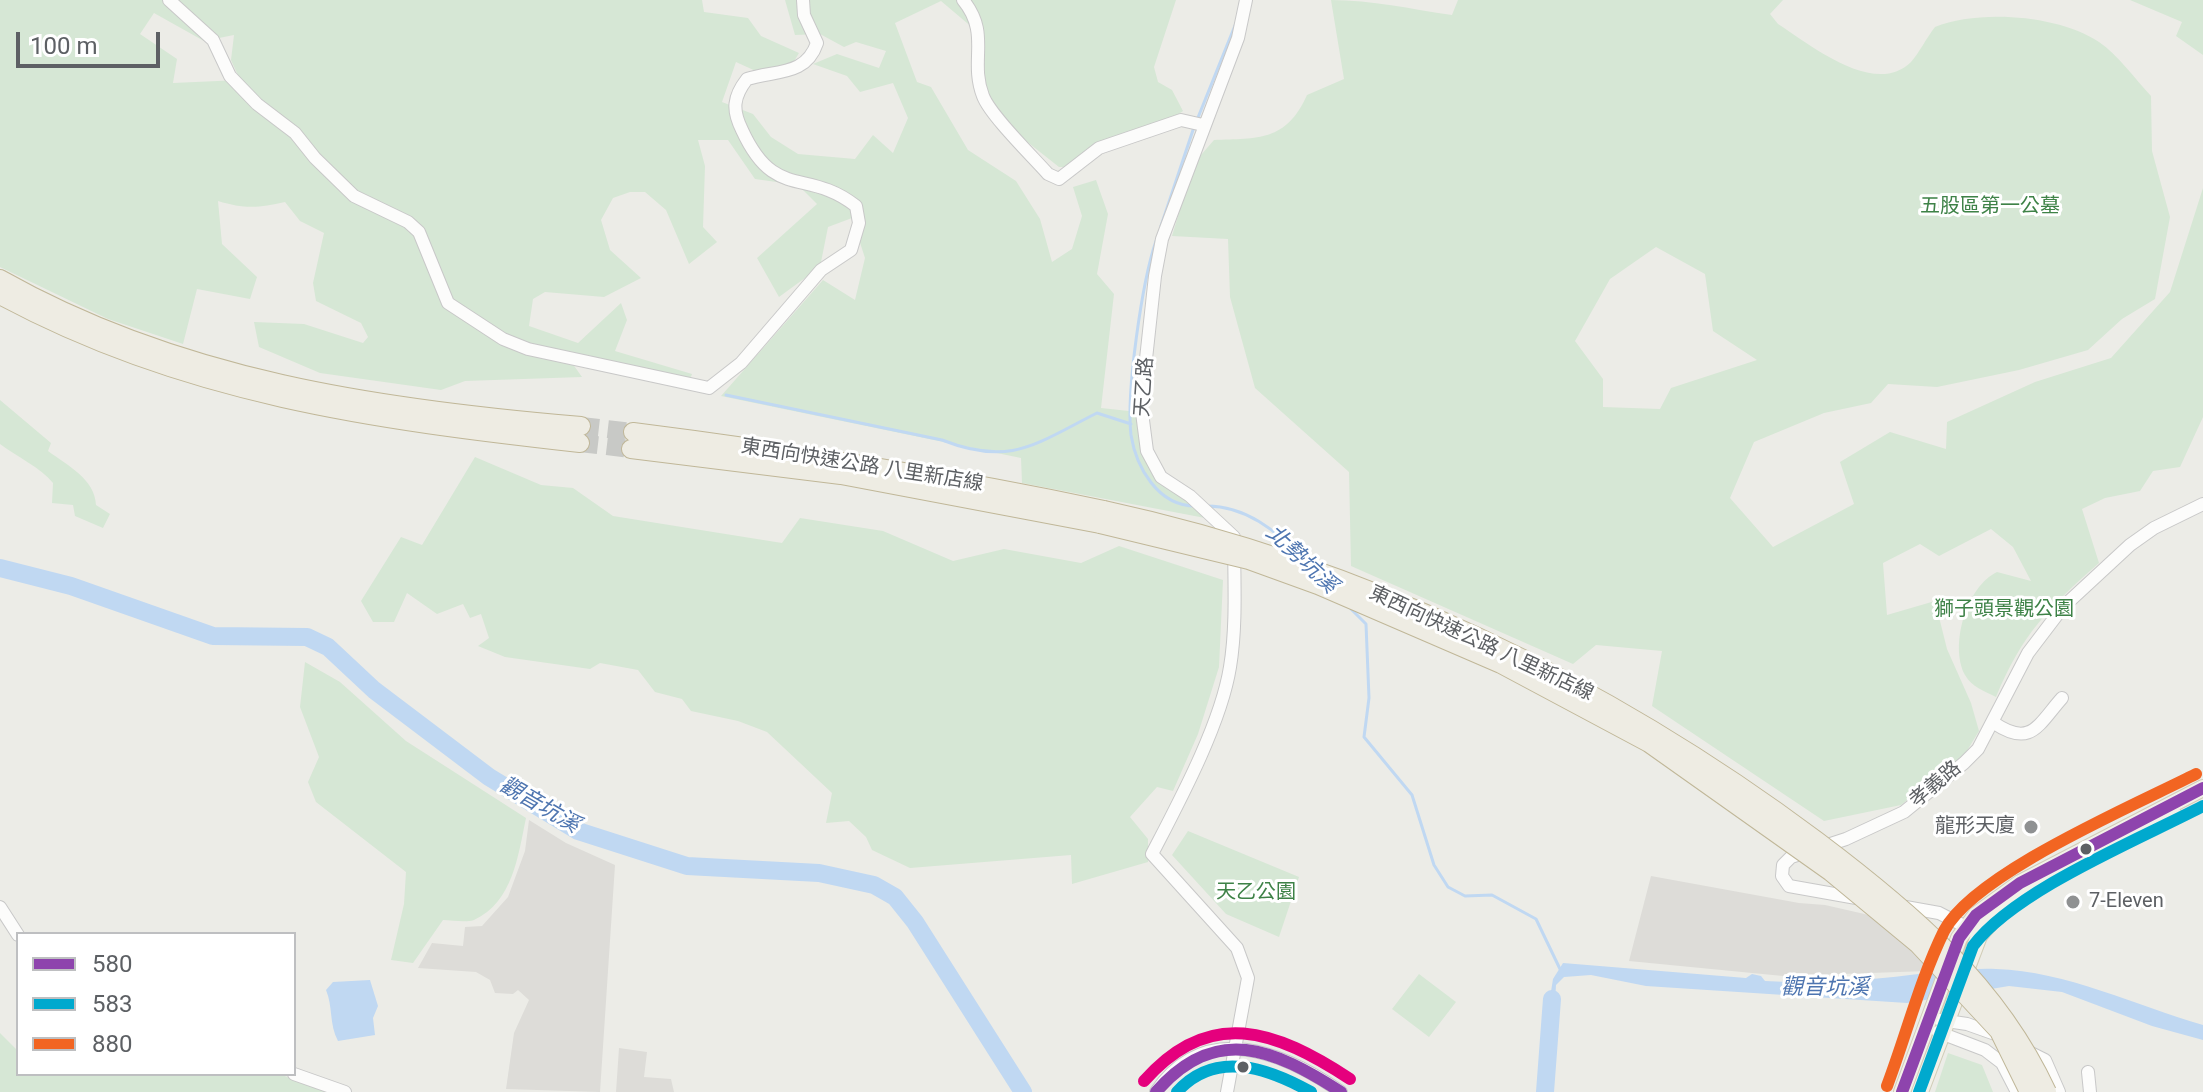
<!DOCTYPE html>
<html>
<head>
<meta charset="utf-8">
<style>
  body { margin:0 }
  #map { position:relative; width:2203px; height:1092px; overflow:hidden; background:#ecece7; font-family:Roboto,sans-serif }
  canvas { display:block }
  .legend { position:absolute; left:16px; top:932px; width:280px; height:144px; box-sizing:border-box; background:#fff; border:2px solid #bebfc1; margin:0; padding:10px 14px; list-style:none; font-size:24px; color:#5d6064 }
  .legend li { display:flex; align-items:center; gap:16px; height:40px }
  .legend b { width:40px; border:2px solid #bebfc1 }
  .scale { position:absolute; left:16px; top:32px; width:144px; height:36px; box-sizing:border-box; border:4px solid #5d6064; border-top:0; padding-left:10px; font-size:24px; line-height:28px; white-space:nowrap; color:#5d6064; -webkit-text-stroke:6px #fff; paint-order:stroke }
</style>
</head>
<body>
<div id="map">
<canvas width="2203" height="1092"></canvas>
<ul class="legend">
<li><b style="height:10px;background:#8e44ad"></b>580</li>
<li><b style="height:10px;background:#00a9ce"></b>583</li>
<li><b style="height:10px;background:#f26522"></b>880</li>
</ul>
<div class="scale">100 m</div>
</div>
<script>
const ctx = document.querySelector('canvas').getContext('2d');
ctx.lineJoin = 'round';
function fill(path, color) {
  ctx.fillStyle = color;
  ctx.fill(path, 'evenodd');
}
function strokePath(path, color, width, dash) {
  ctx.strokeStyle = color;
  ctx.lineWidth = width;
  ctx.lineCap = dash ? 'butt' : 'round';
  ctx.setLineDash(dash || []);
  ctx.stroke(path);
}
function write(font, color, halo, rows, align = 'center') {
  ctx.font = font + ' Roboto,"Noto Sans TC",sans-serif';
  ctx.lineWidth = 6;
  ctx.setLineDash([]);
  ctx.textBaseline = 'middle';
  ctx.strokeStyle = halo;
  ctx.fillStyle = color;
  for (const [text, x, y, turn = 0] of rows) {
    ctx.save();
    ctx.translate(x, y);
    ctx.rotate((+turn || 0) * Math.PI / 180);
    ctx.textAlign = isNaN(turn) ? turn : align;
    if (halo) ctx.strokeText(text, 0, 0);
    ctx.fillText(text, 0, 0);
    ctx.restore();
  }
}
const industrial = new Path2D(`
  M529 820 566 843 615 865 600 1092 506 1089 514 1033 529 1000 518 990 513 994 495 993 490 980 476 972 418 968 432 943 463 946 465 927 482 926 508 897 525 851Z
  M1651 876 1799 903 1825 905 1939 931 1928 971 1783 976 1629 961Z
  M619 1048 647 1052 644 1077 671 1079 674 1092H616Z`);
const green = new Path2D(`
  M0 0H702L704 12 748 18 761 36 799 53 786 75 771 78 736 62 722 102 753 114 771 137 798 154 855 159 873 135 893 153 908 118 893 83 860 92 847 76 813 64 837 54 879 68 886 51 856 42 844 47 820 34 795 35 785 0H1176L1154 67 1158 82 1172 90 1183 111 1163 125 1120 137 1082 167H1059L1002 122 982 85 980 34 941 1 895 23 917 82 931 87 968 150 1016 181 1040 219 1052 262 1072 249 1082 216 1073 187 1096 180 1108 214 1097 274 1114 294 1101 408 1138 412 1152 468 1209 508 1205 518 1022 483 1021 458 721 396 823 280 855 300 865 258 852 218 828 227 820 267 779 297 757 258 817 204 798 185 755 179 728 140H698L705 166 703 227 717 242 689 264 666 210 645 192H630L613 198 601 220 610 250 641 278 604 297 545 292 533 299 529 326 578 343 621 303 627 320 615 351 692 374 688 384 565 353 582 377 465 381 441 390 320 373 259 347 254 322 304 324 363 343 368 337 361 323 316 301 313 283 324 233 300 221 285 202C259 208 244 209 218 201L222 244 257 277 250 299 197 289 183 344 108 319 0 267ZM154 13 204 41 234 35 231 60 240 80 173 83 177 59 140 34Z
  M1331 0C1372 0 1410 9 1452 15L1458 0H1783L1770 14 1778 24C1809 44 1875 98 1911 62 1919 53 1927 37 1935 27 1979 9 2059 15 2099 42 2118 55 2135 79 2151 96L2152 151 2170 217 2155 299 2122 319 2088 350 2019 370 1937 387 1888 384 1871 403 1824 413 1754 442 1730 498 1773 547 1854 504 1840 462 1890 432 1946 449 1947 422 2035 382 2111 358 2170 292 2203 188V417L2180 467 2153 471 2140 491 2105 498 2082 509 2099 563C2049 607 2022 634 1996 697 1984 691 1972 687 1965 675 1949 645 1967 586 1997 572L2031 581 2013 547 1991 529 1939 556 1920 544 1883 563 1887 615 1935 601 1947 649 1971 703 1979 731 1965 754 1901 805 1824 821 1652 706 1662 651 1596 645 1573 664 1351 566 1349 472 1255 388 1230 297 1228 239 1172 236 1194 163 1214 140C1258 138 1286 142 1307 95L1344 79ZM1656 247 1705 274 1713 331 1757 360 1671 388 1660 409 1603 407V379L1575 341 1610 279Z
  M2130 0H2203V55L2176 36 2182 22Z
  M0 400 51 443 48 451C67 465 95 479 96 505L110 514 103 528 75 516 73 505 52 503 53 483C40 467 17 457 0 444Z
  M475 457 541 485 573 488 613 516 782 543 800 518 883 531 953 561 1004 549 1081 563 1119 546 1223 580 1219 667 1198 734 1173 791 1157 787 1130 817 1148 839V862L1072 884 1071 855 910 868 872 850 866 837 849 821 826 823 832 793 767 732 738 721 691 711 682 699 655 692 638 670 600 663 590 669 505 657 478 646 489 638 481 614 470 618 463 604 437 614 407 593 394 622H373L361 601 401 537 422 545Z
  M305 662 340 682 406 741 526 818C518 856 513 902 474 920 465 923 452 920 443 920L413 963 391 960 404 904 406 872 316 802 308 782 319 757 300 707Z
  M1188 831 1299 877 1279 937 1226 914 1172 855Z
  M1419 974 1456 1002 1429 1037 1392 1009Z
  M0 1033 18 1051V1074H279L330 1092H0Z
  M1948 1053 1982 1065 1993 1092H1935Z`);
const water = new Path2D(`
  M1563 963 1746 978 1752 974 1761 976 1765 981 1811 983 1814 979C1872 986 1936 967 1996 969 2066 971 2137 1006 2203 1025V1040L2152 1026 2062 992 2009 986 1907 1003 1646 986 1591 975 1564 977 1556 985 1554 1020 1546 1023 1553 979Z
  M370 980 378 1006 373 1018 375 1035 338 1041C329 1025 333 1006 326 990L333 982Z`);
const stream = new Path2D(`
  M1197 120 1236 23
  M1161 226 1194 127
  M1156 241C1142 282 1126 392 1131 435 1136 467 1158 506 1195 506
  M726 395 942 440C1011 467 1035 444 1097 413L1131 424
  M1207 506C1245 506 1276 530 1302 558
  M1351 609 1366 624 1369 698 1364 737 1412 795 1434 865 1448 887 1465 896 1492 895 1536 919 1560 969`);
const river = new Path2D(`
  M0 568 71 586 213 636 307 637 328 647 374 690 489 777 578 831 687 866 819 873 874 885 895 897 915 922 1023 1092
  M1545 1092 1552 999`);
const highwayTunnel = new Path2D(`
  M581 426 633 432
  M580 443 631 449`);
const minor = new Path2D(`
  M169 0 213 40 230 76 257 104 295 133 315 158 354 196 408 222 419 232 448 303 503 339 528 349 709 388 741 363 821 270 851 250 859 223 856 206C806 167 775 202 742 130 732 110 733 97 747 79 776 70 806 76 817 43L804 15 803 0
  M963 0C991 34 969 60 983 96 990 115 1033 157 1048 174L1059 179 1099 148 1181 120 1203 125
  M1994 723C2031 748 2038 725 2062 698
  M1862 899 1789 886 1782 876 1783 865 1791 857 1846 839 1904 812 1964 763 1978 749 2028 653 2063 607 2130 545 2154 528 2203 504
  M1900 906 1939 913 1972 930
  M0 907 18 935
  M1940 1020 1967 1024 1998 1035
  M1938 1032 1985 1050 2002 1063 2017 1092
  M2025 1050 2045 1060 2059 1092
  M2088 1072 2090 1092
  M294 1074 345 1092
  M1156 1092C1205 1020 1282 1051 1341 1092
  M1227 1092 1248 978 1237 948 1152 854C1179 802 1221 724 1230 667 1237 625 1234 579 1234 537L1190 496 1161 477 1147 451 1141 405 1155 276 1162 239 1238 38 1246 0`);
const major = new Path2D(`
  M1902 1092 1959 938 1976 915 2020 883 2203 788
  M1920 1092 1979 936C2020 882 2113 847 2174 815`);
const highway = new Path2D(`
  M0 279C179 380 379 409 581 426
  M0 295C185 395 375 420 580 443
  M633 432C791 452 947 477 1104 510
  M631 449 841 475 1100 524`);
const highwayBridge = new Path2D(`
  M1104 510C1362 566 1606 683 1817 841 1910 911 1997 984 2047 1092
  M1100 524 1249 560 1318 585 1501 664 1649 743 1831 872 1918 944 1999 1031 2029 1092`);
const bus1 = new Path2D(`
  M1156 1092C1216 1023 1274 1049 1341 1092
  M1902 1092 1959 938 1976 915 2020 883 2203 788`);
const bus2 = new Path2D(`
  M1177 1092C1215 1049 1268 1068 1311 1092
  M1919 1092 1973 946C2015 890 2138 840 2203 806`);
const bus3 = new Path2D(`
  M1887 1086C1906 1036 1920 980 1944 931 1973 874 2135 805 2196 774`);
const bus4 = new Path2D(`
  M1144 1081C1210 1006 1275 1030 1350 1079`);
const markers = [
  [2031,827,8,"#8f9192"],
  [2086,849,7,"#5d6064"],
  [2073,902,8,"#8f9192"],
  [1243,1067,7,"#5d6064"]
];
const parkNames = [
  ["五股區第一公墓",1990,207],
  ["獅子頭景觀公園",2004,610],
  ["天乙公園",1256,893]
];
const streetNames = [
  ["天乙路",1145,387,-86],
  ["東西向快速公路 八里新店線",862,466,9],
  ["東西向快速公路 八里新店線",1481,644,25],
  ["孝義路",1936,785,-40]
];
const poiNames = [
  ["龍形天廈",2015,827],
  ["7-Eleven",2089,902,"left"]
];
const waterNames = [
  ["北勢坑溪",1301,560,43],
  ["觀音坑溪",539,806,30],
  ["觀音坑溪",1825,988]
];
fill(industrial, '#dddcd8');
fill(green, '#d6e7d5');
fill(water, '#c0d8f2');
strokePath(stream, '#c0d8f2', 3);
strokePath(river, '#c0d8f2', 18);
strokePath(highwayTunnel, '#c8c9c6', 18, [18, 9]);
strokePath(minor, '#c8c8c8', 14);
strokePath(major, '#d1cdb8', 18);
strokePath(highway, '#c0b798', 20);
strokePath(minor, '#fcfcfb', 12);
strokePath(major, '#f2f1e9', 16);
strokePath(highway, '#eeece3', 18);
strokePath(highwayBridge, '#c0b798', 20, []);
strokePath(highwayBridge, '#eeece3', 18);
strokePath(bus1, '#8e44ad', 12);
strokePath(bus2, '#00a9ce', 12);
strokePath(bus3, '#f26522', 12);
strokePath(bus4, '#e5007d', 12);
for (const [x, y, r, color] of markers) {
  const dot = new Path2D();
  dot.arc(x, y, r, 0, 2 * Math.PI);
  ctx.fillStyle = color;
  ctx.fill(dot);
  strokePath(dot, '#fff', 3);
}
write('20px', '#3e8247', '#fff', parkNames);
write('20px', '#5d6064', '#fff', streetNames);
write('20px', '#5d6064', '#fff', poiNames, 'right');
write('italic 22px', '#4e75b0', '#fff', waterNames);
</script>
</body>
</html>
